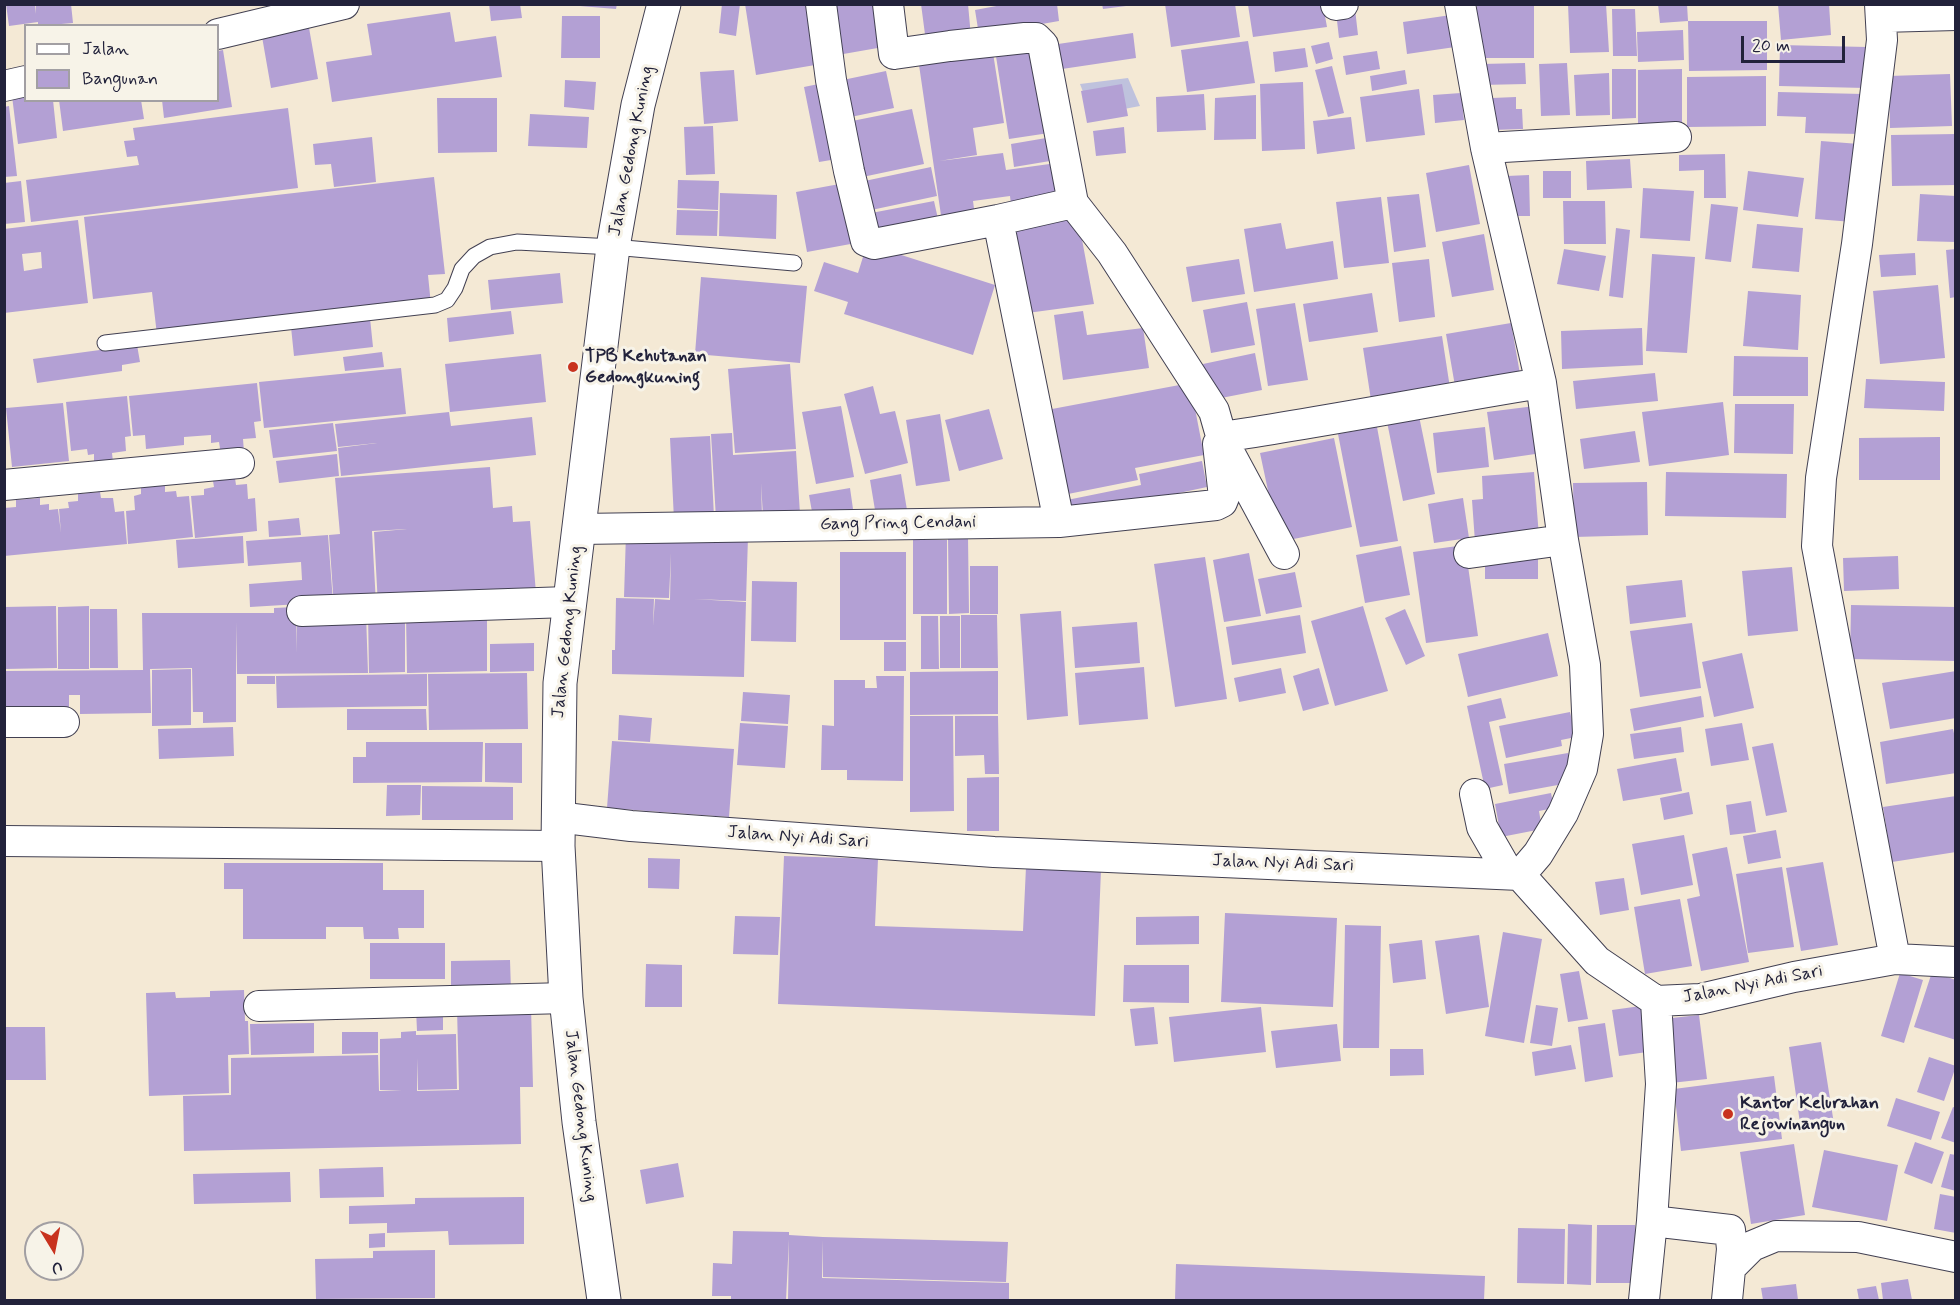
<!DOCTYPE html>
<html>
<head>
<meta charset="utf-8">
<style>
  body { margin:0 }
  #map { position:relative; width:1960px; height:1305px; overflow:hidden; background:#f4e9d5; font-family:Mynerve,sans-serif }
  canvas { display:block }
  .frame { position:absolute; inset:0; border:6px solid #22223b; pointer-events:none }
  .legend { position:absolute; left:24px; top:24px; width:195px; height:78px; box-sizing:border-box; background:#f7f3e8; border:2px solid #a29fa3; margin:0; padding:8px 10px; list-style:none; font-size:18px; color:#22223b }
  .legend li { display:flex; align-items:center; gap:12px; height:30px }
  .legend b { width:30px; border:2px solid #a29fa3 }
  .north { position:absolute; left:24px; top:1221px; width:60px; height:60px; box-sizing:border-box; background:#f7f3e8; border:2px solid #a29fa3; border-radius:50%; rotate:170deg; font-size:16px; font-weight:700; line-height:24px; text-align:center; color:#22223b }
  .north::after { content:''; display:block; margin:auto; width:21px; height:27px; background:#c8321e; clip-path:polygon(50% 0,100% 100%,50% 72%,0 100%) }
  .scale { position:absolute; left:1741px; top:36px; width:104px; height:27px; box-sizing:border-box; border:3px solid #22223b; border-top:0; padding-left:8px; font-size:18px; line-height:21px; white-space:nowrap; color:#22223b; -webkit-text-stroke:4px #f7f3e8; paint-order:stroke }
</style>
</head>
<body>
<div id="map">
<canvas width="1960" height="1305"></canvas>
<div class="frame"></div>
<ul class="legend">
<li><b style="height:8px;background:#fff"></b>Jalan</li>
<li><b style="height:16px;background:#b3a0d4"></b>Bangunan</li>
</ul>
<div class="north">U</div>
<div class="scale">20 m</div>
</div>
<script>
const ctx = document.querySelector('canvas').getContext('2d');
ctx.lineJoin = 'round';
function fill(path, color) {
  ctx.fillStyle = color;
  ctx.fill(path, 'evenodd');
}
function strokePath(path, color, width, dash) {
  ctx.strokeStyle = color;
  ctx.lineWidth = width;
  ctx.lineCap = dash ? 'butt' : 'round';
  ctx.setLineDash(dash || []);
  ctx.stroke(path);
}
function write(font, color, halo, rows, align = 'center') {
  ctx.font = font + ' Mynerve,sans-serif';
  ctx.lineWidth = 6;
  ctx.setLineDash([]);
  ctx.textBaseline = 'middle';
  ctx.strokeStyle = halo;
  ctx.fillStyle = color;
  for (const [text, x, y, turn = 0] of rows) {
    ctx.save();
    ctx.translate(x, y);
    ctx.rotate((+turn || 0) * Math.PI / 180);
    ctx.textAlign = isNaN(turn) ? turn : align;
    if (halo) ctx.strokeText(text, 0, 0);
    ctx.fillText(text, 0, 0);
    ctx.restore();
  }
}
const industrial = new Path2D(`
  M1128 78 1140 106 1092 115 1080 84Z`);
const building = new Path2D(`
  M6 4H35L36 14V4H71L73 23 38 26V22L9 26Z
  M489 4H520L522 18 491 21Z
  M580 4H617L616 9 580 6Z
  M722 4H740L736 36 719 33Z
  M745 4H818L827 63 756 75Z
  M823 4H882L889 46 832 56Z
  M921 4H968L971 37 926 42Z
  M1007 4H1057L1059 21 979 35 975 10Z
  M1102 4H1125L1126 6 1103 9Z
  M1165 4H1235L1240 37 1171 47Z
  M1477 4H1534V58H1477Z
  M1568 4H1606L1609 52 1570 53Z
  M1658 4H1687L1688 21 1660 23Z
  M1778 4H1829L1831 35 1781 40Z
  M1248 5H1323L1327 27 1253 37Z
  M1355 9 1358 35 1339 38 1336 12Z
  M1612 9H1635L1637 56H1613Z
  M450 12 455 42 496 36 502 77 332 102 326 62 372 55 367 24Z
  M1451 15 1455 47 1407 54 1403 22Z
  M562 16H600V58H561Z
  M1688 21H1767V70L1689 71Z
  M308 22 318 79 271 88 261 31Z
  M1683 30 1684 60 1638 62 1637 32Z
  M1133 33 1136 58 1062 69 1058 44Z
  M1248 41 1255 83 1187 92 1181 50Z
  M1329 42 1333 59 1316 64 1311 46Z
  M1035 44 1049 133 1009 139 995 50Z
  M1780 45 1867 47 1866 88 1779 86Z
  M1305 48 1308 67 1275 72 1273 52Z
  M223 50 232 107 164 118 162 100H218V51Z
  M1377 51 1380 69 1346 75 1343 56Z
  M993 53 1004 123 973 128 977 155 939 161 1003 153 1006 170 1064 162 1058 199 1011 205 1010 196 973 201 976 224 943 229 919 65Z
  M1525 63 1526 84 1481 85V64Z
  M1567 63 1570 115 1541 116 1539 64Z
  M1332 66 1344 113 1328 117 1315 70Z
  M1612 69H1636V118L1612 119Z
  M1682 69V127H1638V70Z
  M734 70 738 121 704 124 700 72Z
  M1405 70 1407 84 1372 91 1370 76Z
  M886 71 894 108 841 119 833 82Z
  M1609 73 1610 115 1576 116 1574 75Z
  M1950 74 1952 126 1890 128 1889 76Z
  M1766 76V126L1687 127V77Z
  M565 80 596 82 594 110 564 107Z
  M828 82 843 158 819 162 804 87Z
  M1303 82 1305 149 1262 151 1260 84Z
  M1122 84 1128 116 1087 123 1081 91Z
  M1419 89 1425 135 1366 142 1360 97Z
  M1778 92 1863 94 1862 134 1805 133 1806 117 1777 116Z
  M1461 93 1464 120 1435 123 1433 95Z
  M1204 94 1206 130 1157 132 1156 97Z
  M26 95V100H53L57 138 18 144 12 96Z
  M1256 95V139L1214 140 1215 98Z
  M1516 97V109H1522L1523 129 1492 130V98Z
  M437 98H497V152L438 153Z
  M59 100H141L144 119 63 131Z
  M9 106 17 176 4 177V107Z
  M288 108 298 188 31 222 26 180 139 165 137 156 127 157 124 141 135 140 133 128Z
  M912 109 924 164 853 179 842 123Z
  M530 114 589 117 587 148 528 146Z
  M1351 117 1355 149 1317 154 1313 121Z
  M713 126 715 174 686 175 684 127Z
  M1124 127 1126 153 1096 156 1093 131Z
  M1956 134V185L1892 186 1891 135Z
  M372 137 376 182 334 187 331 164 315 165 313 144Z
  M1052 137 1056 160 1014 167 1011 144Z
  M1821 141 1859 144 1853 222 1815 219Z
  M1725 154 1726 198H1704V170L1679 171V155Z
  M1630 159 1632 188 1587 190 1586 161Z
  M1469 165 1480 224 1436 232 1426 173Z
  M931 167 937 196 862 212 855 183Z
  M1543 171H1571V198H1543Z
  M1748 171 1804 178 1798 217 1743 210Z
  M1529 175 1530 216H1508L1507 176Z
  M434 177 445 274 428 275 431 305 157 335 152 292 93 299 84 217Z
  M678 180 719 181 718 210 677 208Z
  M21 181 25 222 4 224V183Z
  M845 183 856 243 807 252 796 192Z
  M1643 188 1694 191 1690 241 1640 238Z
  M720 193 777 195 776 239 719 236Z
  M1419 194 1426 247 1394 252 1387 197Z
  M1920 194 1956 196V242L1917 241Z
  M1381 197 1389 263 1344 268 1336 202Z
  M934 201 940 228 872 242 866 214Z
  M1563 201H1605L1606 244H1564Z
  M1711 204 1738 207 1731 262 1705 259Z
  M677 210 718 211 717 236 676 235Z
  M1078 218 1094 304 1020 314 1006 230Z
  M78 220 88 303 4 313V229ZM41 252 42 268 24 271 22 254Z
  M1281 223 1286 249 1333 241 1338 279 1254 292 1244 229Z
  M1757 224 1803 228 1799 272 1752 268Z
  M1616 228 1630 230 1623 298 1609 296Z
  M1484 234 1494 290 1452 297 1442 242Z
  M867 244 995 285 973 355 844 314 848 302 814 291 824 262 858 273Z
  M1564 249 1606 256 1599 291 1557 284Z
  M1956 249V297L1950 298 1946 250Z
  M1915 253 1916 275 1881 277 1879 255Z
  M1652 254 1695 257 1687 353 1646 351Z
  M1239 259 1245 294 1192 302 1186 267Z
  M1429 259 1435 317 1399 322 1392 263Z
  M560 273 563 303 491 310 488 280Z
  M701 277 807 286 800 363 695 354Z
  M1938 285 1945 358 1880 364 1873 291Z
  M1748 291 1801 295 1798 350 1743 346Z
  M1372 293 1378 332 1309 342 1303 304Z
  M1247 302 1255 345 1211 353 1203 310Z
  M1295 303 1308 380 1268 386 1256 309Z
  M511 311 514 334 449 342 447 318Z
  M1083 311 1087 335 1143 328 1149 368 1063 380 1054 315Z
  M370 318 373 347 294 356 291 327Z
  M1511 323 1520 374 1455 386 1446 334Z
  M1642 328 1643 365 1562 369 1561 331Z
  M1442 336 1450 388 1371 400 1363 348Z
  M137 345 140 362 122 365V371L37 383 33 359Z
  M382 352 384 367 345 371 343 357Z
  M1255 353 1262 390 1211 400 1203 364Z
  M541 354 546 402 450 412 445 364Z
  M1734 356 1808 357V396H1733Z
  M790 364 796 449 735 453 728 369Z
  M401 368 406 414 264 428 259 382Z
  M1655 373 1658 401 1576 409 1573 381Z
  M1866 379 1945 382 1944 411 1864 408Z
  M257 383 261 421 254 422 256 438 243 439 244 452 221 455 219 442 211 443V435L184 437V445L146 449 145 435 133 436 129 396Z
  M1190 383 1204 455 1135 468 1138 480 1068 494 1052 409Z
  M873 386 880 414 895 411 908 463 865 474 844 394Z
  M127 396 131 436 125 437 126 451 112 453 113 462 94 464V454L88 455 87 449 71 451 66 402Z
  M1723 402 1729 455 1649 466 1642 412Z
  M63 403 69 461 12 467 6 408Z
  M1735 404H1794L1793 454 1734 453Z
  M841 406 854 477 816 484 802 412Z
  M1535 406 1542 453 1494 460 1487 412Z
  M989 409 1003 459 959 471 945 420Z
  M449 412 451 426 532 417 536 455 341 476 338 448 377 443 338 447 335 424Z
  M940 414 950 481 916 486 906 420Z
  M1419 416 1435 494 1403 501 1387 422Z
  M333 423 337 451 273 458 269 430Z
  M1377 427 1398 541 1360 547 1338 434Z
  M1485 427 1489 467 1437 473 1433 433Z
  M1635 431 1640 462 1584 469 1580 439Z
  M732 433 733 455 796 451 800 514 763 516 761 483 762 516 716 519 711 434Z
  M710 436 714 517 674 520 670 438Z
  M1940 437V480H1859V438Z
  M1334 438 1352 527 1279 542 1260 453Z
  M337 454 339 476 279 483 276 461Z
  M1202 461 1207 487 1071 516 1067 500 1141 485 1139 474Z
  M490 467 493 508 512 506 513 522 530 521 536 593 378 605 374 532 407 529 372 531 376 604 334 607 329 535 340 534 335 478Z
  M1534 472 1539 537 1475 542 1472 500 1483 499 1482 476Z
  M1666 472 1787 474 1786 518 1665 516Z
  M901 474 908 516 877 522 870 480Z
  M235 478 236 485 247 484 248 499 255 498 257 531 195 538 191 496 204 495V489L214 487 213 481Z
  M1647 482 1648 535 1574 537 1573 483Z
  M165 485V492L176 491 177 497 189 496 193 537 128 544 126 511 135 510 134 496 141 494V487Z
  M850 488 854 516 814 523 809 495Z
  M100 492 101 498H113L115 512 124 511 127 544 4 556V508L16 507V500L40 498V505L49 504V510L58 509 61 533 59 509 69 508 68 502 78 501V494Z
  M1463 498 1469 538 1434 543 1428 504Z
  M299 518 301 535 269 537 268 521Z
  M626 533 748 537 746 601 694 599 746 602 744 677 612 674V650H615L616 598 654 599 653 626 655 599 670 600 671 553 669 598 624 597Z
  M328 535 333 602 250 607 249 584 302 580 301 562 248 566 246 541Z
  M243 536 244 563 178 568 176 540Z
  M948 537H968L969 613 949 614Z
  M913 540H947V614H913Z
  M1465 545 1478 636 1426 643 1413 552Z
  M1401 546 1410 595 1365 603 1356 555Z
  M840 552H906V640H840Z
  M1249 553 1261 616 1224 622 1213 560Z
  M1898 556 1899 589 1844 591 1843 558Z
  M1205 557 1227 699 1175 707 1154 564Z
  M1485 557H1538V579H1485Z
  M970 566H998V614H970Z
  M1792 567 1798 631 1748 636 1742 571Z
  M1295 572 1302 607 1266 614 1258 579Z
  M1682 580 1686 617 1630 624 1626 586Z
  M752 581 797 582 796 642 751 641Z
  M1851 605 1956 607V661L1850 659Z
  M56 606 57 668 4 669V607Z
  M89 606V669H58V607Z
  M1363 606 1388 691 1335 706 1311 621Z
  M296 607 297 653V615L366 614 368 673 237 674 236 622V722L203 723V712H193L192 668 150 669 151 713 80 714V695H69V686V708L4 709V671L143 670 142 613H274V608Z
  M90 609H117L118 668H90Z
  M1405 609 1425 656 1406 665 1385 618Z
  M1061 611 1068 716 1027 720 1020 614Z
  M368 612H405V672L369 673Z
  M487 614V671L407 673 406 615Z
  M961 615H997L998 668H961Z
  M1300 615 1306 653 1232 665 1226 627Z
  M921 616H938L939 669H921Z
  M940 616H960V668H940Z
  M1137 622 1140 663 1075 668 1072 627Z
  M1692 623 1701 688 1640 697 1630 631Z
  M1548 633 1558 676 1468 697 1458 654Z
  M884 642H906V671H884Z
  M534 643V671L490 672V644Z
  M1742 653 1754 708 1714 717 1702 662Z
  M1144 667 1148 719 1079 725 1075 673Z
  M1281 668 1286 693 1239 702 1234 678Z
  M1319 668 1329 704 1303 711 1293 676Z
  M191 669V725L152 726V670Z
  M998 671V714L910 715V672Z
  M1956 671V718L1890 729 1882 683Z
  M527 673 528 729 429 730 428 674Z
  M427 674V706L277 708 276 676Z
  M247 676H275V684H247Z
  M876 676H904L903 781 847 780V770H821L822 725 834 726V680H865V688H877Z
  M743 692 790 695 788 724 741 721Z
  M1701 696 1704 717 1634 731 1630 709Z
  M1501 698 1506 718 1489 722 1503 785 1485 789 1467 706Z
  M347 709H426L427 730H347Z
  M1570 712 1576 737 1561 740 1562 746 1506 758 1499 726Z
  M619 715 652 718 650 742 618 740Z
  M910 716H953L954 811 910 812Z
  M955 716H998L999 774H985L984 755 955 756Z
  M740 723 788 726 785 768 737 765Z
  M1742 723 1749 760 1711 766 1705 729Z
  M233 727 234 756 159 759 158 729Z
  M1681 727 1684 752 1634 759 1630 734Z
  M1953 729 1956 742V773L1886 784 1880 742Z
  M612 741 734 749 729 817 607 808Z
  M366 742H483L482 782 353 783V757H366Z
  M485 743H522V783L485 782Z
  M1773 743 1787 812 1766 816 1752 747Z
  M1568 753 1574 782 1509 794 1504 764Z
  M1676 758 1682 791 1623 801 1617 769Z
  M999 777V831H967V778Z
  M387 785H421L420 815 386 816Z
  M422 786 513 787V820H422Z
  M1689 792 1693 814 1664 820 1660 798Z
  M1551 793 1554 808 1539 811 1542 829 1501 837 1495 804Z
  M1956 796V852L1892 862 1883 807Z
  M1751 801 1756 832 1730 835 1726 805Z
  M1776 830 1781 858 1748 864 1743 836Z
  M1684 835 1693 885 1641 895 1632 844Z
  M1727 847 1749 962 1701 971 1687 899 1700 896 1692 854Z
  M784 856 878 859 875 926 1023 931 1026 867 1101 870 1095 1016 778 1004Z
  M648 858 680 859 679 889 648 888Z
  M1823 862 1838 945 1801 951 1786 868Z
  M224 863H383V890H424V928H398L399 939H364L363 927H326V939H243V889H224Z
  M1782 867 1794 947 1748 953 1736 874Z
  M1624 878 1629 910 1600 915 1595 882Z
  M1680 899 1692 966 1645 974 1634 907Z
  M1225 913 1337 918 1333 1007 1221 1002Z
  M735 916 780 917 778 955 733 954Z
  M1199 916V944L1136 945V917Z
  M1345 925 1381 926 1379 1048H1343Z
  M1503 932 1542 939 1524 1043 1485 1036Z
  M1479 935 1489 1007 1446 1014 1435 941Z
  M1422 940 1426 979 1393 983 1389 944Z
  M370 943H445V979H370Z
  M510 960 511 991 451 992V961Z
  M646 964 682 965V1007H645Z
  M1124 965H1189V1003L1123 1002Z
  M1579 971 1588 1019 1568 1022 1560 974Z
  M1932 972 1956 980V1040L1914 1027Z
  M1900 973 1923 980 1904 1043 1881 1036Z
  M244 990 245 1021H248L249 1054 228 1055 229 1093 149 1096 146 993 175 992 176 998 210 997V991Z
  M1536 1005 1558 1008 1552 1046 1530 1043Z
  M1648 1005 1654 1051 1619 1056 1612 1010Z
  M531 1006 533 1087H520L521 1144 184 1151 183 1096 231 1095V1058L378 1055 379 1091H402L380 1090V1039L401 1038V1032L416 1031V1035L456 1034 457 1089 418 1090 417 1058V1091L459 1090 457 1008Z
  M1154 1007 1158 1044 1135 1046 1130 1009Z
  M1261 1007 1266 1052 1174 1062 1169 1017Z
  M416 1009H443V1030L417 1031Z
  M1699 1015 1707 1079 1671 1083 1663 1019Z
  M314 1023V1053L251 1055 250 1024Z
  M1605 1023 1613 1077 1585 1082 1578 1027Z
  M1337 1024 1341 1061 1276 1068 1271 1031Z
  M4 1027H45L46 1080H4Z
  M342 1032H378V1053L342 1054Z
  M1821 1042 1834 1124 1801 1130 1789 1047Z
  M1571 1045 1576 1069 1535 1076 1532 1052Z
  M1390 1049H1423L1424 1075 1390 1076Z
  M1929 1057 1956 1066 1944 1101 1917 1092Z
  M1774 1076 1782 1139 1681 1151 1674 1089Z
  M1896 1098 1940 1112 1931 1140 1887 1126Z
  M1953 1107 1956 1108V1143L1941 1138Z
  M1915 1142 1944 1152 1932 1184 1904 1173Z
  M1794 1144 1805 1215 1751 1224 1740 1152Z
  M1824 1150 1898 1165 1887 1221 1812 1207Z
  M1950 1154 1956 1155V1191L1941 1187Z
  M678 1163 684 1197 646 1204 640 1170Z
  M383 1167 384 1197 320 1198 319 1169Z
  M290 1172 291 1202 194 1204 193 1174Z
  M1940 1194 1956 1197V1233L1934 1229Z
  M524 1197V1244L449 1245 448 1231 387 1233V1223L349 1224V1206L415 1204V1198Z
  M1568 1224 1592 1225 1591 1285 1567 1284Z
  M1597 1225H1635V1283H1596Z
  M1518 1228 1565 1229 1564 1284 1517 1283Z
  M733 1231 789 1232V1235L823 1237 1008 1242 1006 1282 823 1277V1240L822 1278 1009 1283V1300H788L789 1239 786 1300H731V1296H712L713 1263 732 1264Z
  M385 1233V1247L369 1248V1234Z
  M435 1250V1298L316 1299 315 1259 373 1258V1251Z
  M1176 1264 1485 1276 1484 1300H1175Z
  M1908 1279 1912 1300H1883L1881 1283Z
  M1796 1284 1798 1300H1763L1761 1288Z
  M1876 1286 1879 1300H1859L1857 1289Z`);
const service = new Path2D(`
  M105 343 435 305 447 300 455 288 462 269 474 256 490 247 517 242 613 247 794 263`);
const minor = new Path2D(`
  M821 4 831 80 849 171 866 241 874 244 998 220 1073 203 1112 253 1214 411 1222 439 1284 554
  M888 4 894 54 950 46 1025 38H1036L1043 45 1073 203
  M1460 4 1486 148 1541 383 1563 540 1585 665 1588 734 1582 769 1563 813 1538 854 1520 875
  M1880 4 1882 40 1857 244 1821 478 1817 546 1895 959
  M1336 5 1343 4
  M1881 17 1956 15
  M218 34 344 4
  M4 86 26 81
  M1486 148 1676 137
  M998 220 1059 522
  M4 485 239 463
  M579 529 1059 522 1216 505 1222 502 1224 497 1218 444 1222 439 1229 436C1333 420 1437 400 1541 383
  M1469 553 1563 540
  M302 611 568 602
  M4 722H64
  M1475 794 1482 827 1509 874
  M557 817 631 826 994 852 1520 875 1597 961 1656 1001 1700 999 1794 977 1895 959 1956 962
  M4 841 558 846
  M1656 1001 1661 1084 1652 1221 1730 1230 1732 1249 1727 1300
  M259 1006 566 998
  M1730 1268 1752 1246 1776 1236 1858 1237 1956 1257
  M1644 1300 1652 1221`);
const primary = new Path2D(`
  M604 1300 579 1122 566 998 558 846 560 683 613 247 638 105 664 4`);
const markers = [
  [573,367,6,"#c8321e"],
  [1728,1114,6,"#c8321e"]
];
const streetNames = [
  ["Jalan Gedong Kuning",632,151,-79],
  ["Gang Pring Cendani",898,524,-1],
  ["Jalan Gedong Kuning",568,632,-84],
  ["Jalan Nyi Adi Sari",798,838,4],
  ["Jalan Nyi Adi Sari",1283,864,2],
  ["Jalan Nyi Adi Sari",1753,985,-11],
  ["Jalan Gedong Kuning",580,1116,83]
];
const poiNames = [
  ["TPB Kehutanan",585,357],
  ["Gedongkuning",585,378],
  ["Kantor Kelurahan",1740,1104],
  ["Rejowinangun",1740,1125]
];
fill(industrial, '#bfc2dd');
fill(building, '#b3a0d4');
strokePath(service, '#424052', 17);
strokePath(minor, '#424052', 32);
strokePath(primary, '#424052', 35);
strokePath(service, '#fff', 15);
strokePath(minor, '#fff', 30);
strokePath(primary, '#fff', 33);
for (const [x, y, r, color] of markers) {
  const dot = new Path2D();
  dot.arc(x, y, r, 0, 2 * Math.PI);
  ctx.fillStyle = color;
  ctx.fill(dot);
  strokePath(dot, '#f7f3e8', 2);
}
write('18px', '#22223b', '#f7f3e8', streetNames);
write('bold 18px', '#22223b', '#f7f3e8', poiNames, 'left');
</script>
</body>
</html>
